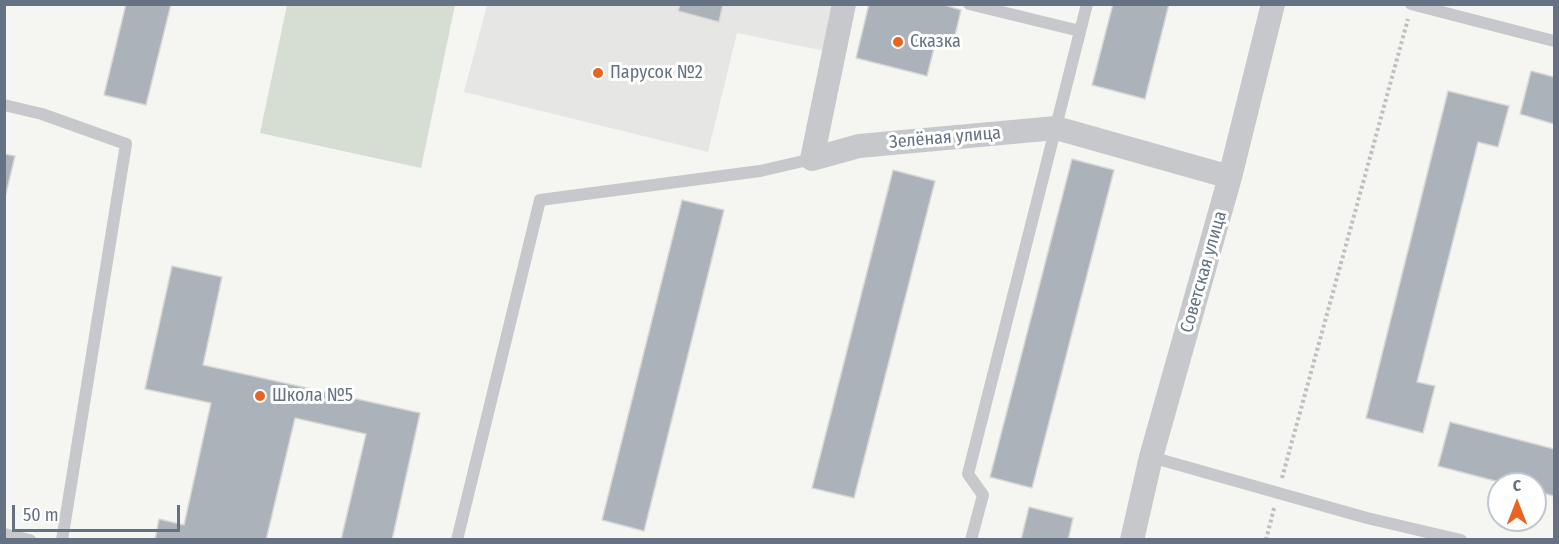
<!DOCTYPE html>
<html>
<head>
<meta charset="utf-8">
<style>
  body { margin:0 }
  #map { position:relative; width:1559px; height:544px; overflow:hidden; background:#f5f6f2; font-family:"Fira Sans Condensed",sans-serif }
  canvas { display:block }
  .frame { position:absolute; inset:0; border:6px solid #647284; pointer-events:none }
  .north { position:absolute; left:1487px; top:472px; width:60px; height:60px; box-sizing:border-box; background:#fff; border:2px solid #c1c7ce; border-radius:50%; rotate:0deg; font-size:16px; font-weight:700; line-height:24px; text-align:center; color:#647284 }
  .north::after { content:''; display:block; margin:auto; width:21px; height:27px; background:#e9651f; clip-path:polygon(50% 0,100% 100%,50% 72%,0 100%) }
  .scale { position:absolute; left:12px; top:505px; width:168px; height:27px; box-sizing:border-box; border:3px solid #647284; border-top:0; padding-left:8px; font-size:18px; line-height:21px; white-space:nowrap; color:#647284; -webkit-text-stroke:4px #fff; paint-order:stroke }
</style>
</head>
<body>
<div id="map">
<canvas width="1559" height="544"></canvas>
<div class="frame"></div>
<div class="north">С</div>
<div class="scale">50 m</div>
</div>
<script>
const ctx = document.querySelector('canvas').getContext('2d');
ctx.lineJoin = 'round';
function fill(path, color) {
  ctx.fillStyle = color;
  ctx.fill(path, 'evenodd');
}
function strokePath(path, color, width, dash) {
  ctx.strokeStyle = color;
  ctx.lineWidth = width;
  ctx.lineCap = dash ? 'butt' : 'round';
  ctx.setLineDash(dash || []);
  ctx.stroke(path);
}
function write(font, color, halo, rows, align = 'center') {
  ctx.font = font + ' "Fira Sans Condensed",sans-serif';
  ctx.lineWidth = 6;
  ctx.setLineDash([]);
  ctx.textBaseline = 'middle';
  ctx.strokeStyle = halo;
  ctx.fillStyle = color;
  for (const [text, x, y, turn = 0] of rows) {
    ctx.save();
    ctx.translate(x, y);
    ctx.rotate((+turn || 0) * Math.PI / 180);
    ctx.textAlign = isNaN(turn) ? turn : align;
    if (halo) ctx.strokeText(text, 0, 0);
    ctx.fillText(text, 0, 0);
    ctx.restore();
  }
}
const built = new Path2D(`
  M487 5H848L839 54 737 33 708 152 464 92Z`);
const green = new Path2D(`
  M287 5H455L421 168 260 133Z`);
const building = new Path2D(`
  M126 4H171L146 105 104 95Z
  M680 4H723L719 22 678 11Z
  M869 4H941L961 10 953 44 936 40 927 76 856 58Z
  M1113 4H1169L1145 99 1092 85Z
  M1531 71 1554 77V124L1520 114Z
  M1448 91 1509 106 1498 147 1478 142 1417 382 1435 386 1423 433 1366 418Z
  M4 154 15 156 4 202Z
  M1072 159 1114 170 1032 488 990 477Z
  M893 170 935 181 854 498 812 488Z
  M682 200 724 210 644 531 602 520Z
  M172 266 222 277 203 365 420 413 392 540H341L366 434 295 418 266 540H155L159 519 184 525 211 403 145 389Z
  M1450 422 1554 449V496L1535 491V484H1507L1438 466Z
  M1029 507 1073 518 1068 540H1021Z`);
const path = new Path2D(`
  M1282 478 1408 19
  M1266 540 1274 508`);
const lane = new Path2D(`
  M969 4 1080 31
  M1411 4 1554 41
  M4 105 42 114 126 144 62 540
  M1151 457 1367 518 1461 540
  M4 534 30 540
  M457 540 540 200 760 171 812 159
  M971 540 983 495 968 474 1087 4`);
const street = new Path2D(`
  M844 4 812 159 859 146 1056 128 1230 177
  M1132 540 1151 457 1230 177 1273 4`);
const markers = [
  [898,42,6,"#e9651f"],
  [598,73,6,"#e9651f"],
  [260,396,6,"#e9651f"]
];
const poiNames = [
  ["Сказка",910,42],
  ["Парусок №2",610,73],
  ["Школа №5",272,396]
];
const streetNames = [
  ["Зелёная улица",945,138,-5],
  ["Советская улица",1204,272,-74]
];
fill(built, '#e6e7e5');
fill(green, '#d6ddd3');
fill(building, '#abb2b9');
strokePath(building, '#d7d7d5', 1.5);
strokePath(path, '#bdbfc1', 4, [3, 3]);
strokePath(lane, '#c6c8cc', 12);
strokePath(street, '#c6c8cc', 24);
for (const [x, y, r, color] of markers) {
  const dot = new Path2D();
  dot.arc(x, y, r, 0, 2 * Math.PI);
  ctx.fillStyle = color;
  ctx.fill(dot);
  strokePath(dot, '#fff', 2);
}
write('18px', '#647284', '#fff', poiNames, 'left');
write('18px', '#647284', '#fff', streetNames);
</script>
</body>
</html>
